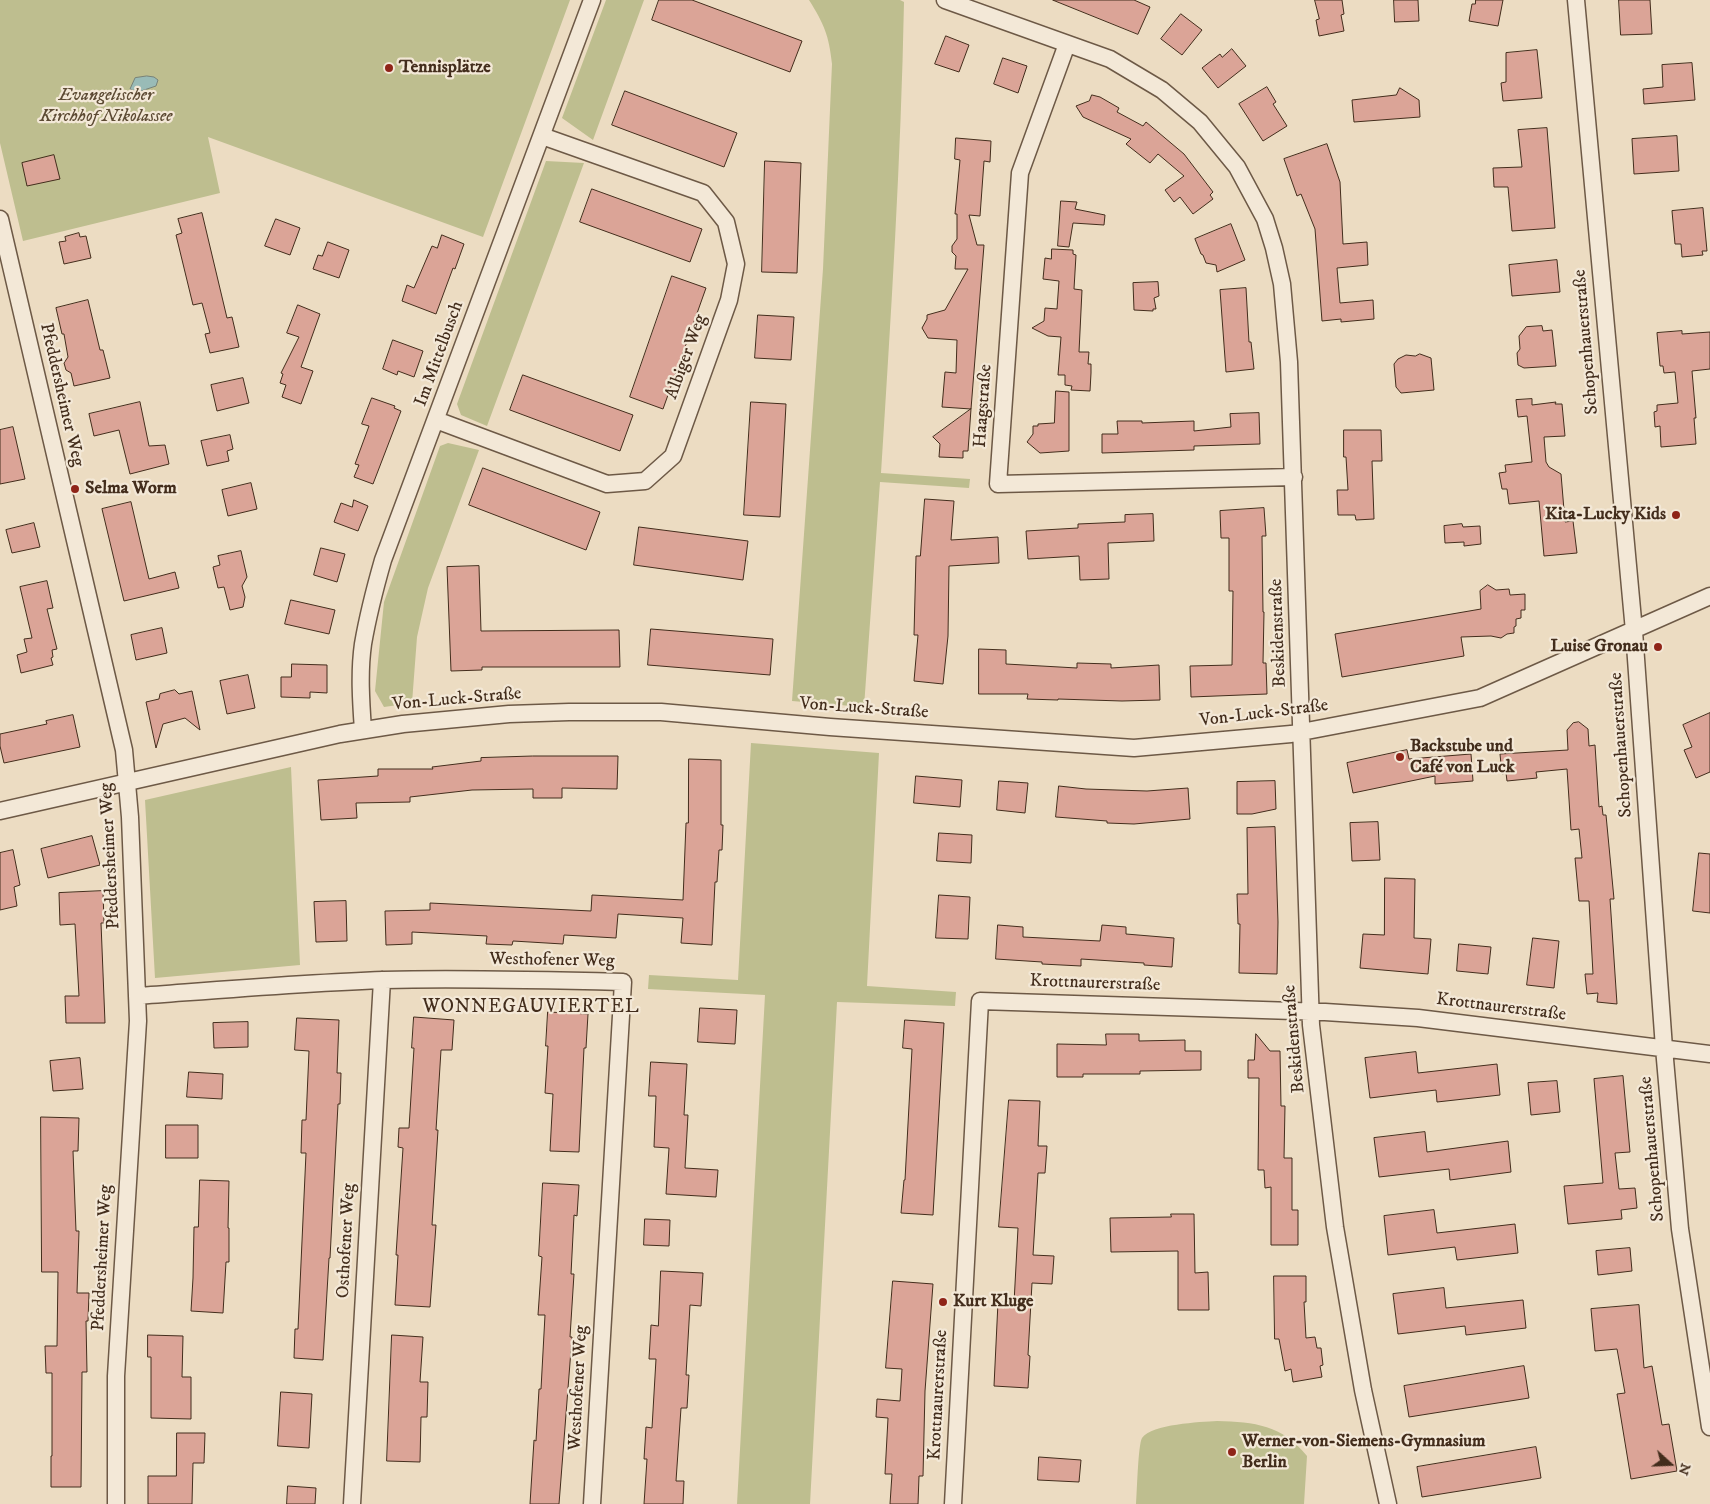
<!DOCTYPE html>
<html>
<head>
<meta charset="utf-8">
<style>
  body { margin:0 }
  #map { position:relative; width:1710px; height:1504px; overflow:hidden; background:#ecdcc2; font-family:"IM FELL DW Pica",serif }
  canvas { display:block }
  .north { position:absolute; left:1645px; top:1439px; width:50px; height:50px; -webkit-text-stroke:4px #f3e8d7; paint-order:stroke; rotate:110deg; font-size:14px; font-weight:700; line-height:20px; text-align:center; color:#432d1c }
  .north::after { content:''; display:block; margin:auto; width:18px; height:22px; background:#432d1c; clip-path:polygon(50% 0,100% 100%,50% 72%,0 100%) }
</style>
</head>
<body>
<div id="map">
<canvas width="1710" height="1504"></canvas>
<div class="north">N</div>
</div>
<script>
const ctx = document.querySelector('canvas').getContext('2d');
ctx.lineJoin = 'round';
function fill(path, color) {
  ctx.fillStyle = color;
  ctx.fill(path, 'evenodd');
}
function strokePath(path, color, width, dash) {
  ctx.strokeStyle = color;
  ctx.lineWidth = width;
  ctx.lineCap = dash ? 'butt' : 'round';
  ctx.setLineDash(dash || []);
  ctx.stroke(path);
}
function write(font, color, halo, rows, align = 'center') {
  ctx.font = font + ' "IM FELL DW Pica",serif';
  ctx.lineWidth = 4.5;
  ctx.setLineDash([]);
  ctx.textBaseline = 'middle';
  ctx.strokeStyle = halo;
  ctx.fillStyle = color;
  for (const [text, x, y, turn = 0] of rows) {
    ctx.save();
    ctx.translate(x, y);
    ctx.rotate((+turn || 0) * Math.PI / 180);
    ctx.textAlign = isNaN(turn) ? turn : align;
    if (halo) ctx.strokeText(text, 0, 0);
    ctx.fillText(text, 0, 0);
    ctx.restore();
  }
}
const green = new Path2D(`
  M0 0H570L483 237 208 137 220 193 23 241 0 143Z
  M606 0H644L593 140 562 118Z
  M809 0H900L904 2C901 159 891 316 881 473L970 479 969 488 880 482 864 707 792 701 823 269 832 64C829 35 824 24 809 0Z
  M546 161 584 163 487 426 461 415 457 404Z
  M448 443 479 450 428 588 417 637 412 703 384 707 375 691 384 602 440 446Z
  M751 743 879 753 867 986 956 992 955 1006 837 1002 810 1504H737L765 995 648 989 649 975 738 980Z
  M291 767 300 965 155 978 145 800Z
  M1217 1421C1255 1422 1282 1425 1307 1456L1304 1504H1136C1137 1492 1138 1445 1142 1438 1152 1424 1200 1422 1217 1421Z`);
const water = new Path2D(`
  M147 76 154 77 158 80 156 86 138 92 130 89 135 78Z`);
const building = new Path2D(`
  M659 0H692L802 41 790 72 652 20Z
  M1053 0H1134L1150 7 1138 34Z
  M1315 0H1342L1344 14 1341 15 1344 31 1319 36 1316 20 1319 19Z
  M1394 0H1418L1419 21 1395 22Z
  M1476 0H1503L1498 26 1469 21 1472 4H1475Z
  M1619 0H1650L1652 34 1621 35Z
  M1181 14 1202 30 1182 55 1161 39Z
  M946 36 969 45 959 72 935 64Z
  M1232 49 1246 66 1218 88 1202 68 1220 54 1222 57Z
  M1537 50 1542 98 1503 101 1501 83 1506 82V53Z
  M1003 58 1027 66 1018 93 994 84Z
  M1692 63 1695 100 1644 104 1643 89 1663 87 1662 65Z
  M1267 87 1276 102 1273 104 1287 126 1263 141 1239 104Z
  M1400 88 1419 100 1420 117 1354 122 1352 100 1396 95Z
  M625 91 737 133 724 167 612 125Z
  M1092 95 1100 97 1119 108 1117 112 1143 126 1146 122 1184 154 1213 192 1210 195 1213 199 1193 214 1180 197 1174 202 1165 190 1184 176 1158 154 1150 163 1126 144 1131 139 1083 117 1076 106 1089 101Z
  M1547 128 1555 228 1512 231 1508 187H1494L1493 168 1522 167 1518 130Z
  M1677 136 1679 171 1634 174 1632 139Z
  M956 138 991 141 990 162 984 161 980 216 969 215 977 245H984L971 409 942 407 945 372 956 373 957 340 928 338 922 328 927 319V315L945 310 968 269H955L956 256 952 252V246L957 239V214H955L960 160 955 159Z
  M1327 144 1340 182 1343 244 1367 242 1368 265 1337 268 1340 303 1373 300 1374 319 1341 322V319L1322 321 1315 229 1301 194 1297 196 1284 159Z
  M54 155 60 179 27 186 22 163Z
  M765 161 801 163 797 273 762 272Z
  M592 189 702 229 690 262 580 222Z
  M1061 201 1077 202 1075 209 1105 215 1104 225 1073 223 1069 247 1058 246Z
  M1703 208 1707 251H1702L1703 255 1682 257 1681 244H1675L1672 211Z
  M202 213 227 318 232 317 239 347 210 353 205 334 210 333 202 303 193 305 176 235 182 233 178 219Z
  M276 219 300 228 290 255 265 246Z
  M1231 224 1245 260 1217 272 1216 265 1206 263 1203 255 1201 254 1195 239Z
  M79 233 80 237 86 236 91 258 64 264 59 242 66 241 65 237Z
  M442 235 464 244 455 269 453 268 436 314 402 301 407 285 414 288 432 246 437 248Z
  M328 242 349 250 339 278 313 269 318 255 322 256Z
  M1052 249 1073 250V254L1076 255 1074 289 1082 290 1079 352H1089L1088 364H1091V373L1090 391 1071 390 1072 386 1065 385V375H1058L1061 337 1048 336 1032 328 1044 321 1045 308 1057 309 1059 281 1043 279 1045 258 1051 259Z
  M1557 260 1560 292 1512 296 1509 265Z
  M672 276 706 288 663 409 630 397Z
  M1158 282 1159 296 1154 298 1156 309H1153V311L1134 310 1133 283Z
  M1246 288 1249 342H1251L1254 369 1226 372 1220 290Z
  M88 300 100 350H103L110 378 74 386 71 373 66 370 64 363 68 357 64 334H62L56 308Z
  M298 305 320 314 301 367 313 371 301 404 282 397 286 385 280 383 283 374 281 373 299 337 287 333Z
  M758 315 794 317 791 360 755 358Z
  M1542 326 1543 331 1552 330 1556 366 1524 368 1518 365 1517 353 1520 349 1519 336 1526 327Z
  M1682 331V334L1710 332V369L1692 371 1696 418H1694L1696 444 1661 447 1660 426 1655 427 1654 412 1657 411V405L1678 403 1675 372 1664 373 1663 366H1660L1657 333Z
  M393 340 423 351 414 377 398 371 397 375 383 369Z
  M1420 354 1431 358 1434 390 1401 393 1396 387 1394 364 1398 359 1406 355 1415 356Z
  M523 375 633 415 620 451 510 410Z
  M243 378 249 403 217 411 211 385Z
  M1056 391 1069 392V451L1040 453 1027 442 1033 434V426H1038V424L1054 423Z
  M372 398 395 406 394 408 401 411 373 484 354 477 359 465 355 464 369 426 362 424Z
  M1532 399V405L1556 402 1555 404H1562L1565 436 1544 437 1546 462 1549 467 1561 474 1565 522 1573 521 1577 553 1544 556 1539 501 1509 504 1507 489H1502L1499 473 1506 472 1505 465 1532 462 1527 416 1518 417 1516 400Z
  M140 402 149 446 165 445 169 464 130 474 119 430 94 436 89 414Z
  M751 402 786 404 780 517 744 515Z
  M971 409 968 451H963V458L939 457 940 444 933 437Z
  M1259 413 1260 444 1194 446V450L1102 453V434H1118L1117 421H1142V423L1194 421V431L1231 427 1230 414Z
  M13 427 25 479 0 484V430Z
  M1344 430H1381L1382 461H1372L1374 519 1356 520 1355 515H1338L1337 490H1348L1346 457H1344Z
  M230 435 233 449 227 451 229 461 207 466 201 441Z
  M483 468 600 512 586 550 469 505Z
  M251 483 257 509 228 516 222 490Z
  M925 499 954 501 951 540 998 537 999 563 949 566 948 636 943 684 914 681 918 635H914L916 556H920Z
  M354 500 368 506 358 531 334 522 341 503 352 507Z
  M131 502 149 579 175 572 179 588 124 601 102 509Z
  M1264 508 1266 536H1262L1263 612H1264L1263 663H1266L1267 694 1191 697 1190 666 1232 665 1233 591H1229V538H1221L1220 511Z
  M1153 514 1154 541 1108 543 1109 579 1080 580 1079 556 1028 559 1026 531 1078 528V524L1125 522V515Z
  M34 523 40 547 12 553 6 530Z
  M1462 524 1463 527 1480 526 1481 544 1464 546V542L1445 543 1444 526Z
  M639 527 748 541 743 580 634 565Z
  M321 548 345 554 337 582 314 575Z
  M241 551 247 577 242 586 245 597 243 607 230 610 224 587 218 588 213 567 220 565 218 556Z
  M479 566 481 631 619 630 620 667H482V670L451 671 447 567Z
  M47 581 53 608 47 609 57 649 52 650 53 657 51 658 53 665 21 673 17 655 27 652 24 639 32 638 20 587Z
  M1488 585 1496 590 1509 589 1510 595 1525 594V610H1521V618L1516 619V626L1514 627V633L1507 634 1501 638 1491 636 1461 637 1464 656 1342 677 1335 634 1481 609 1480 591Z
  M291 600 335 610 329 634 285 624Z
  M162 628 167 653 136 660 131 635Z
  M651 629 773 639 770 675 648 665Z
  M979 649 1006 650V664L1077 668V663L1111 664V668L1159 665 1160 700 1122 701 1058 699V700L1027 699 1028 694H979Z
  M292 664 327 665V693L310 692V698L281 697V677H291Z
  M248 675 255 708 227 714 220 681Z
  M175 690 179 694 192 691 200 730 185 718 163 724 156 748 146 702 159 699 160 694Z
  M1710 713V772L1696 778 1684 750 1692 747 1683 725Z
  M73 715 80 747 4 763 0 746V734L47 724 46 721Z
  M1579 722 1588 729 1589 746 1595 745 1599 807 1602 806 1603 815H1606L1614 899H1610L1617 1004 1597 1002 1598 993 1587 994 1585 974H1593L1589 901H1579L1575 858H1582L1579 829 1571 830 1567 769 1536 772 1537 778 1507 781 1506 773 1502 774 1500 754 1568 750 1567 730 1573 723Z
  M1407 750 1409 759 1471 754 1473 781 1435 784V776L1353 793 1347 763Z
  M533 756H618L617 789 562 788V798H533V789L472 790 410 797V802L356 803 357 818 321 820 318 780 378 776V769H433L432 767 481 761V758Z
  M689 759 721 760V825H723L722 850H719L717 882H715L712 945 681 943 683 918 618 914 616 938 564 935 563 944 513 941 512 945 486 944 487 936 412 932V944L386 945 385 911 430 910V903L591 911 592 895 683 900 686 823H688Z
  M916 776 962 780 960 807 914 803Z
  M999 781 1028 783 1025 813 997 810Z
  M1275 781 1276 809 1252 814H1237V782Z
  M1059 786 1086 789 1147 791 1188 788 1190 819 1134 824 1107 823V821L1056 817Z
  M1378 822 1380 860 1352 861 1350 823Z
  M1275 827 1278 922 1277 974 1239 973 1240 924H1238L1237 894H1248L1247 828Z
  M939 833 972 835 971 863 937 861Z
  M92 836 100 865 48 878 41 849Z
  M13 850 20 885 14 887 17 906 0 910V853Z
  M1699 853 1710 854V913L1693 911Z
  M1385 878 1415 879 1414 938 1431 939 1428 974 1360 968 1363 934 1384 935Z
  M103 891 104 923H101L105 1023H66L65 996H79L75 924 60 925 59 893Z
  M939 895 970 897 968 939 936 938Z
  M346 901 347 941 316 942 314 902Z
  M998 925 1023 927V937L1100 941 1102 925 1126 927V934L1174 938 1172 967 1144 965V963L1081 959V966L1042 964V962L996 959Z
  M1533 938 1559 941 1554 988 1527 985Z
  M1459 944 1491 947 1488 974 1457 971Z
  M700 1008 737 1010 735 1044 698 1042Z
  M548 1012 588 1014 586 1048H584L579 1152 550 1151 553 1094 545 1093 548 1046H546Z
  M414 1017 454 1020 452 1050H441L436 1130H438L432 1225H436L430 1307 395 1305 398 1255H396L403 1148 398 1147 399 1128H409L414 1048H412Z
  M297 1018 339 1020 337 1073H341L340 1104H338L330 1258H329L323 1360 294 1358 295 1329H298L306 1153H301L302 1120H306L309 1051 295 1050Z
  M905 1020 944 1023 933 1215 901 1213 904 1180H905L912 1049 903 1048Z
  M248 1022V1047L214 1048 213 1023Z
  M1106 1034H1139V1041L1185 1040V1051H1201V1070L1140 1071V1074H1083V1077H1057V1044L1106 1045Z
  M1256 1034 1270 1051H1280L1281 1106H1285L1284 1158H1292V1210H1298V1245H1271V1187L1265 1188 1264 1170H1258L1259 1078H1248V1060H1254Z
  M1416 1052 1418 1073 1497 1064 1500 1095 1437 1102 1436 1090 1370 1098 1365 1058Z
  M80 1058 83 1089 53 1091 50 1061Z
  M651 1062 687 1064 684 1115H688L685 1168 718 1170 716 1197 666 1194 669 1148 654 1147 656 1096H649Z
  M189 1072 223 1074 222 1099 187 1097Z
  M1623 1076 1630 1152 1615 1153 1619 1189 1635 1188 1637 1208 1621 1210 1622 1219 1568 1224 1564 1186 1603 1183 1594 1079Z
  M1557 1081 1560 1112 1531 1115 1528 1083Z
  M1009 1100 1040 1101 1038 1146H1047L1045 1173H1038L1033 1255 1054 1256 1052 1284 1032 1283 1028 1355 1030 1356 1028 1388 994 1386 998 1302 1014 1303 1018 1228 999 1227Z
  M41 1117 79 1118 78 1151H73L76 1231H79L77 1293H89L88 1321H86L87 1372H82L81 1487H51V1456H52V1373H46L45 1346H57L58 1272H42Z
  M166 1125H198V1158H166Z
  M1425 1132 1427 1152 1508 1141 1511 1172 1450 1180 1449 1169 1379 1177 1374 1138Z
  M200 1180 229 1181 228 1228H229V1262H226L223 1313 191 1311 193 1278 194 1227H198Z
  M543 1183 579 1185 577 1216 574 1215 571 1274H574L570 1337H572L559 1504H530L534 1440 536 1441 539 1389H541L545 1315H538L542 1257 539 1256Z
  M1434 1210 1437 1233 1515 1224 1518 1253 1457 1260 1455 1247 1388 1255 1384 1216Z
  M1171 1214H1194L1195 1273 1208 1272 1209 1310H1178V1251L1111 1252 1110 1218 1171 1217Z
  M645 1219 670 1220 669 1246 644 1245Z
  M1630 1248 1632 1271 1598 1275 1596 1251Z
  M661 1271 703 1273 701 1306 690 1305 686 1375H689L687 1408H681L676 1481H684L683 1504H644L647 1459H644L646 1427 652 1428 656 1359H649L651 1325 658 1326Z
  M1274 1276H1306V1302H1304L1306 1338 1315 1337 1317 1348H1321L1323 1365 1320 1366 1322 1377 1293 1382 1291 1369 1285 1371 1279 1339H1275Z
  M893 1281 933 1284 925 1391 923 1476H919L918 1504H890L892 1474H885L888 1418 876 1417 877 1399 900 1401 902 1369 886 1368Z
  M1444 1288 1446 1308 1523 1300 1526 1328 1466 1335 1465 1326 1398 1334 1393 1294Z
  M1639 1305 1644 1368 1652 1366 1662 1425 1669 1424 1677 1471 1631 1479 1617 1394 1625 1393 1617 1349 1595 1351 1591 1309Z
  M148 1335 183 1336 182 1377H191V1419L151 1418V1357H148Z
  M392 1335 423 1337 420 1382H428L427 1417H421L420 1462 387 1461Z
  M1524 1366 1529 1398 1409 1417 1404 1386Z
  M281 1392 312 1394 309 1448 278 1446Z
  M177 1433H205L204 1463H193L192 1504H148V1476H176Z
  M1536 1447 1541 1478 1422 1497 1417 1467Z
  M1039 1457 1081 1460 1079 1482 1038 1480Z
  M288 1486 316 1488 315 1504H287Z`);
const street = new Path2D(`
  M945 0 1110 59 1162 90 1200 122 1237 167 1265 219 1274 248 1282 284 1289 362 1311 1025 1335 1227 1363 1390 1388 1504
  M1576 0 1634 631 1664 1048 1680 1229 1710 1427
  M1067 44 1020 173 998 484 1294 477
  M0 219 124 750 130 817 138 1021 116 1376V1504
  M436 420 607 484 645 481 673 456 729 300 736 264 726 222 703 193 542 136
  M363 730C361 702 359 672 363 644 368 615 375 588 383 560L592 0
  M0 811 340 734 403 724 509 714 569 712H661L830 727 1134 748 1291 734 1480 698 1710 596
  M137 996C219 990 301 983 384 980 463 978 543 980 623 982L592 1504
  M352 1504 382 980
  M953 1504 980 1001 1325 1012 1418 1018 1710 1054`);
const markers = [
  [389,68,5,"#8f2418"],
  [75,489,5,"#8f2418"],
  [1676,515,5,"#8f2418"],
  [1658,647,5,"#8f2418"],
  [1400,757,5,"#8f2418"],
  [943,1302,5,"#8f2418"],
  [1232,1452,5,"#8f2418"]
];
const poiNames = [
  ["Tennisplätze",399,68],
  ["Selma Worm",85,489],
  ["Kita-Lucky Kids",1666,515,"right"],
  ["Luise Gronau",1648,647,"right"],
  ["Backstube und",1410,747],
  ["Café von Luck",1410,768],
  ["Kurt Kluge",953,1302],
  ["Werner-von-Siemens-Gymnasium",1242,1442],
  ["Berlin",1242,1463]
];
const parkNames = [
  ["Evangelischer",106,96],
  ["Kirchhof Nikolassee",106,117]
];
const streetNames = [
  ["Schopenhauerstraße",1587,342,-95],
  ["Im Mittelbusch",440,354,-70],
  ["Albiger Weg",687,357,-70],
  ["Pfeddersheimer Weg",61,395,77],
  ["Haagstraße",984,406,-86],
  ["Beskidenstraße",1279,633,-92],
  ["Von-Luck-Straße",457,700,-5],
  ["Von-Luck-Straße",864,709,4],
  ["Von-Luck-Straße",1264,714,-7],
  ["Schopenhauerstraße",1622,745,-94],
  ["Pfeddersheimer Weg",111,856,-93],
  ["Westhofener Weg",552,961,1],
  ["Krottnaurerstraße",1095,984,2],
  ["Krottnaurerstraße",1501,1008,7],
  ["Beskidenstraße",1295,1039,-95],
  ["Schopenhauerstraße",1653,1149,-95],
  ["Osthofener Weg",347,1241,-87],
  ["Pfeddersheimer Weg",103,1258,-87],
  ["Westhofener Weg",579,1388,-87],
  ["Krottnaurerstraße",939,1395,-87]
];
const neighbourhoodNames = [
  ["WONNEGAUVIERTEL",531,1008]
];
fill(green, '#bebe8f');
fill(water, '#99bbb7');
strokePath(water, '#778279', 1);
fill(building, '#dba497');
strokePath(building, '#432d1c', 1);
strokePath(street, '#6d5946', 19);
strokePath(street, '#f3e8d7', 16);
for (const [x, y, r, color] of markers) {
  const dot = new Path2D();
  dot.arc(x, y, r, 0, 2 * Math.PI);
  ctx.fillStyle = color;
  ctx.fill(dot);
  strokePath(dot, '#f3e8d7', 2);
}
write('bold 18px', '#432d1c', '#f3e8d7', poiNames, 'left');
write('italic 18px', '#5c4a33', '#f3e8d7', parkNames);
write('18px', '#432d1c', '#f3e8d7', streetNames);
ctx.letterSpacing = '1px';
write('19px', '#432d1c', '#f3e8d7', neighbourhoodNames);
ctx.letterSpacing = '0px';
</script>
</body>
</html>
